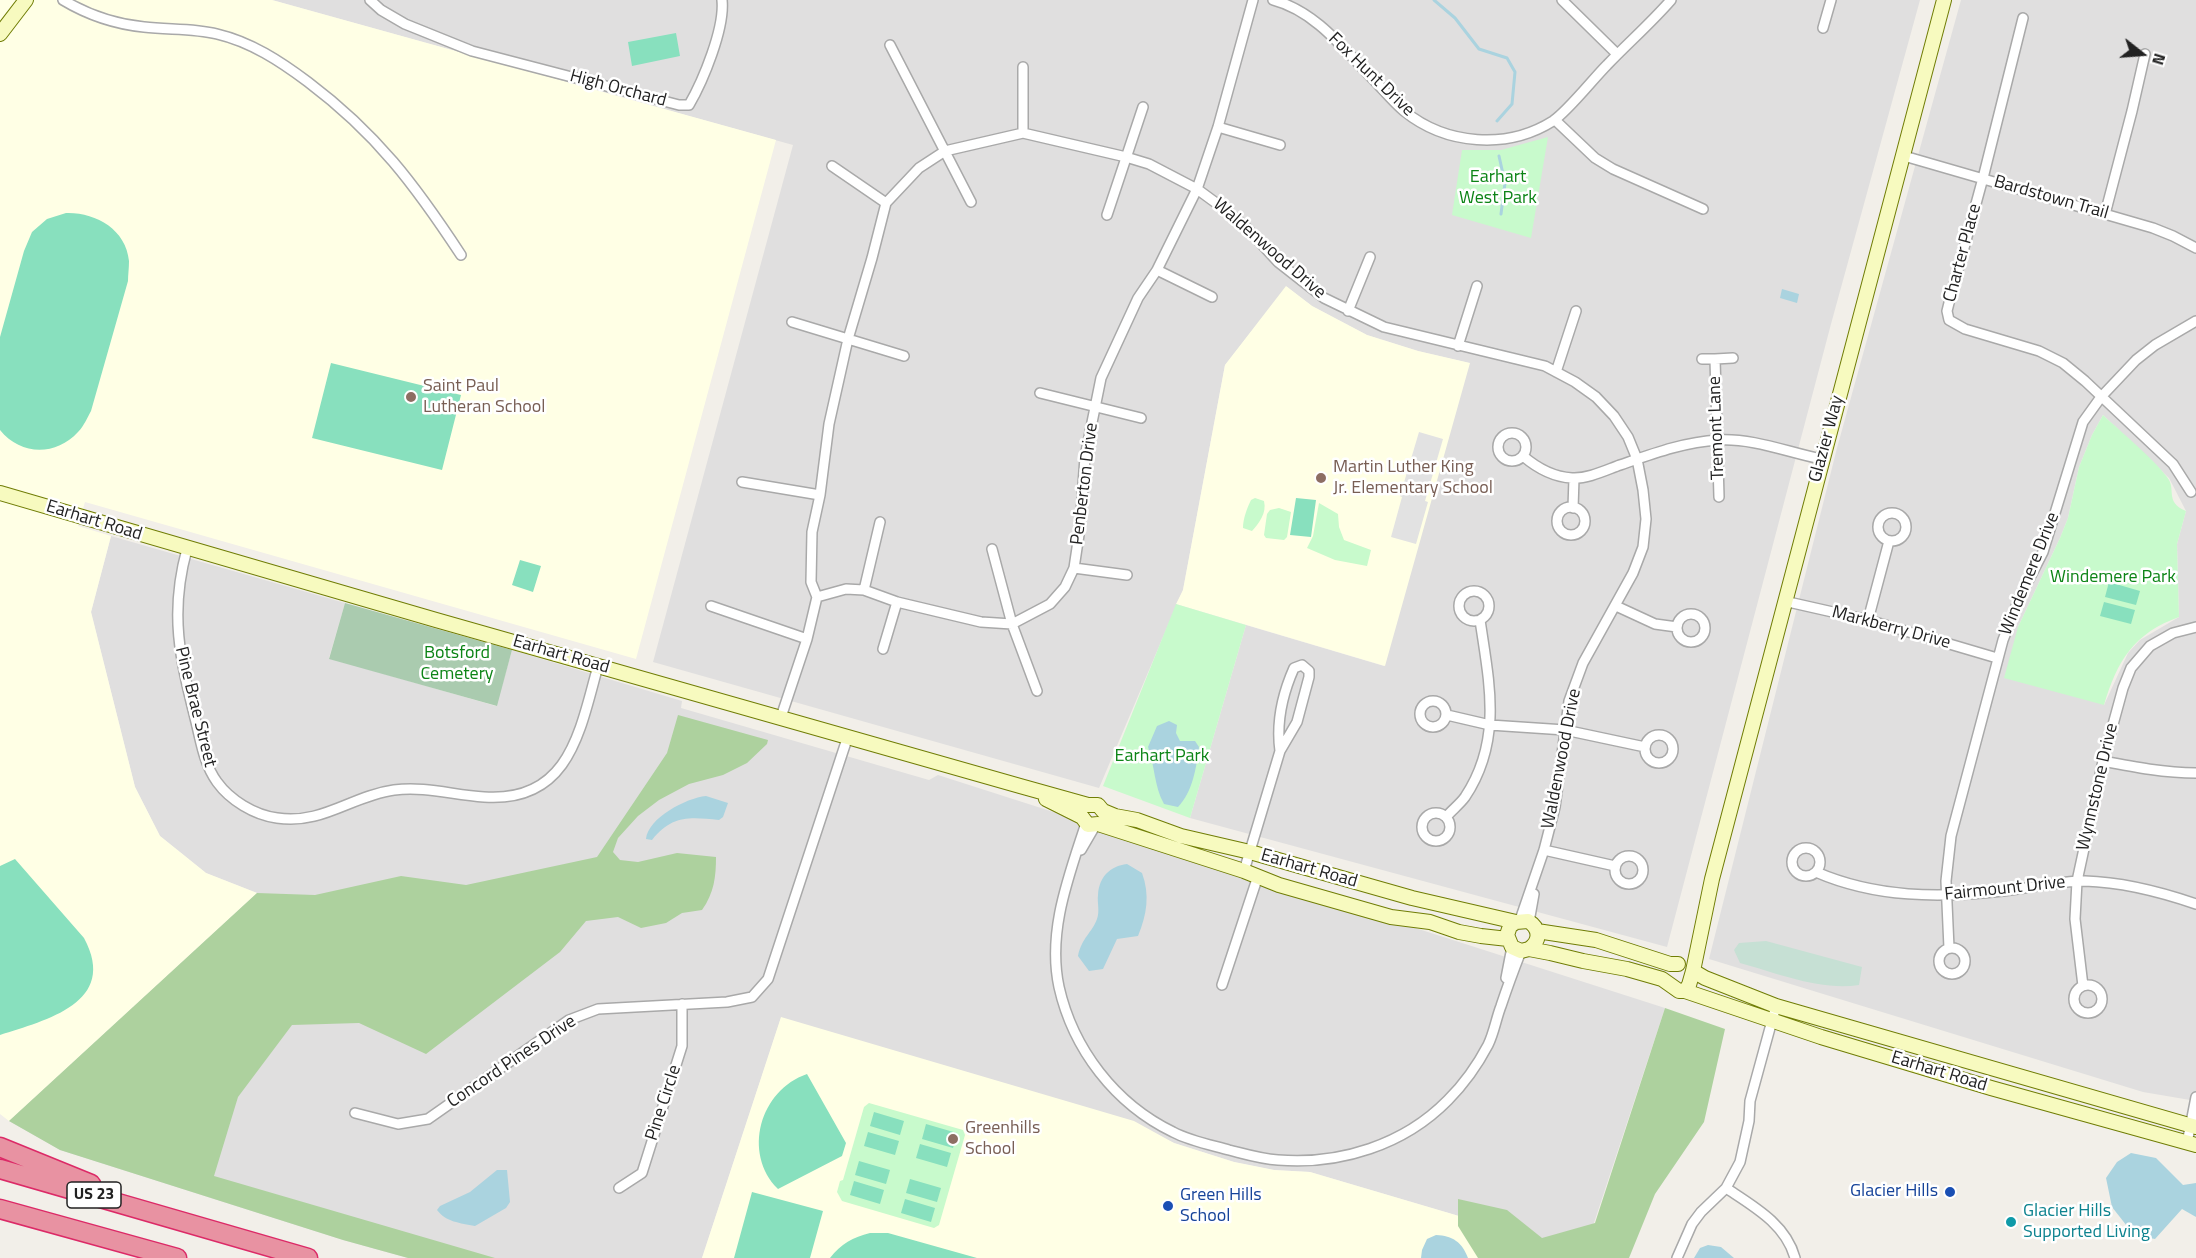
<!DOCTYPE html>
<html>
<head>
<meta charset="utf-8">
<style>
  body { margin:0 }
  #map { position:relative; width:2196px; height:1258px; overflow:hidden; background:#f2efe9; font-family:"Titillium Web",sans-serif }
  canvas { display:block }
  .north { position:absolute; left:2112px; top:24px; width:60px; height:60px; -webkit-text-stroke:4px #fff; paint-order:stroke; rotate:107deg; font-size:16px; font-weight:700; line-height:24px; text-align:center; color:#222 }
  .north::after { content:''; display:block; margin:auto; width:21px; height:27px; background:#222; clip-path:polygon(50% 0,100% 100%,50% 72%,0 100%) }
</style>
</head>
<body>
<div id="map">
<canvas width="2196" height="1258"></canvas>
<div class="north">N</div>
</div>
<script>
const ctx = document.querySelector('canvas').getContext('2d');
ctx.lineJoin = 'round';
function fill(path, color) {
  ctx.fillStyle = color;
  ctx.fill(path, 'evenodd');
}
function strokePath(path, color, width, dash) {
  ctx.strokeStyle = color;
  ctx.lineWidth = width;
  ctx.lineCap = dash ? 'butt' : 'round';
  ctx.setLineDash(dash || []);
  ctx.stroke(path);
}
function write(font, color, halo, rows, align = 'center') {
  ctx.font = font + ' "Titillium Web",sans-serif';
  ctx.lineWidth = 5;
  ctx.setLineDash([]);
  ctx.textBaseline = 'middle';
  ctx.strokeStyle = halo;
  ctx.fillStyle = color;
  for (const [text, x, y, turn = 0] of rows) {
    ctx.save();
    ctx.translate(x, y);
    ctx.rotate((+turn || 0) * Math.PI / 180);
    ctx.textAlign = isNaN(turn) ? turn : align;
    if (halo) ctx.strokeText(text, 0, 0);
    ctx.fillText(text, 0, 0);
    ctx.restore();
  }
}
const residential = new Path2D(`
  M272 0H1920L1831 324 1667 947 1190 818 1246 625 1384 666 1469 363 1418 351 1367 335 1312 306 1287 287 1225 365 1183 590 1099 788 653 662 793 145Z
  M1961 0H2196V1101L2143 1092 1709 959 1837 448ZM2103 415 2169 478 2186 511 2177 544 2179 617 2140 640 2128 653 2104 705 2018 627 2060 538 2068 518 2079 467 2092 435Z
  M111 536 345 603 329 658 496 706 512 650 682 701 681 708 929 780 938 775 1665 1008 1584 1253 1310 1172 1274 1170 1234 1162 1174 1143 1156 1135 781 1018 702 1258H408L343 1240 60 1150 9 1121 257 893 206 873 160 836 135 787 91 612Z`);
const education = new Path2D(`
  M0 0H272L776 140 636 659 85 502 78 526 111 536 91 612 135 787 160 836 206 873 257 893 9 1121 0 1114Z
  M1286 286 1312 306 1367 335 1418 351 1470 363 1385 666 1176 604 1183 590 1225 365Z
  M781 1017 1134 1121 1174 1143 1234 1162 1274 1170 1310 1172 1584 1253 1582 1258H702Z`);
const forest = new Path2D(`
  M678 715 768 740 767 744 747 763 723 775 689 784 659 800 638 816 618 838 613 852 620 860 638 862 677 853 716 857C716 877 714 893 702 910L682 913 666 923 641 928 618 917 586 921 560 952 426 1054 359 1023 292 1025 238 1097 214 1176 495 1258H408L343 1240 60 1150 9 1121 257 893 315 895 401 876 466 885 597 857 667 753Z
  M1665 1008 1725 1029 1704 1122 1655 1194 1629 1258H1478L1458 1226V1199L1507 1210 1542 1238 1595 1223Z`);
const wetland = new Path2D(`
  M1766 941 1862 967 1859 985C1820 991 1777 973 1740 963L1734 950 1739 943Z`);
const cemetery = new Path2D(`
  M345 603 512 650 497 706 329 659Z`);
const park = new Path2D(`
  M1548 137 1531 238 1452 215 1462 150H1501Z
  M2103 415C2122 433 2151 456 2167 477 2177 489 2164 502 2186 511L2177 544 2179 617C2134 633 2117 661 2104 705L2004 678 2018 627 2060 538 2068 518 2079 467 2092 435Z
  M1255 498 1264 501C1267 513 1259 523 1252 531L1243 528C1243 519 1247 508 1251 500Z
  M1319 503 1338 514 1339 527 1344 540 1371 550 1367 566 1335 560 1307 548 1313 536Z
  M1279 508 1291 512 1287 537 1284 540 1266 538 1264 535 1267 514 1270 510Z
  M1176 604 1246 625 1190 818 1103 786Z
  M869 1103 963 1130 965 1135 939 1225 934 1228 842 1201 837 1192 840 1181 843 1180 864 1107Z`);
const pitch = new Path2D(`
  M676 33 680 56 632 66 628 42Z
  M66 213C95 212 126 229 129 261 129 268 128 275 128 281L91 411C87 418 84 426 78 432 56 456 21 456 0 430V337L24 251 32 232 47 219Z
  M331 363 461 395 442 470 312 438Z
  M1296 498 1316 500 1311 537 1290 535Z
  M520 560 541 566 533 592 512 585Z
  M2109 582 2140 591 2136 605 2105 597Z
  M2104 602 2135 610 2131 624 2100 616Z
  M15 859 84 938C119 1003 46 1020 0 1035V866Z
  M807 1074 846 1143 842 1156 778 1189C742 1153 760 1090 807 1074Z
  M874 1112 904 1121 900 1135 870 1126Z
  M926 1124 957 1133 953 1148 922 1139Z
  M868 1132 899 1141 895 1155 864 1146Z
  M920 1144 951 1153 947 1167 916 1158Z
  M859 1161 890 1170 886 1184 855 1175Z
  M910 1179 941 1188 937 1202 906 1193Z
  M854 1181 884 1190 880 1204 850 1195Z
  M752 1192 823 1211 810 1258H734Z
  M905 1199 935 1208 931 1222 901 1213Z
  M870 1233H888L977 1258H830C841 1244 853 1237 870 1233Z`);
const parking = new Path2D(`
  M1419 432 1443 439 1425 501 1428 502 1416 544 1391 537 1402 497 1400 496Z`);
const water = new Path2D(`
  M1782 289 1799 294 1797 303 1780 298Z
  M1169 721 1177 725 1176 733 1180 741H1195L1199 747C1196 769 1193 791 1178 807L1164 804C1154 786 1155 766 1148 747L1157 726Z
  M706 796 728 803 723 817 719 820C689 817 672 815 652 840L646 839C648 818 686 798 706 796Z
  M1127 864 1142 873C1150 895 1147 914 1138 936L1117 939 1103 969 1089 971 1078 956C1082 937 1092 933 1097 919 1100 911 1097 903 1098 895 1099 877 1110 866 1127 864Z
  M2131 1153 2156 1158 2183 1185 2196 1183V1217L2182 1209 2155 1239 2134 1235 2112 1207 2106 1178 2117 1162Z
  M497 1170H507L510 1202 506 1208 475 1226C460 1223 446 1222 437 1210L440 1206 470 1192Z
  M1436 1235C1453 1236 1462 1242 1468 1258H1421L1422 1250 1427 1239Z
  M1708 1245 1721 1247 1734 1258H1694L1700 1248Z`);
const stream = new Path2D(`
  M1434 0 1455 18 1479 49 1507 58 1515 72 1512 104 1497 121
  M1499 156 1505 183 1501 214`);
const street = new Path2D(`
  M63 0C88 15 114 24 144 27 168 30 193 28 217 34 251 42 280 61 308 82 377 134 415 185 461 255
  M370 0 381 10 405 24 472 51 679 105H689C703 81 725 28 722 0
  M1273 0C1315 11 1343 48 1372 78 1382 88 1392 101 1404 111 1446 145 1507 150 1553 121 1568 111 1593 79 1607 65 1628 43 1651 23 1671 0
  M1562 0 1617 54
  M2023 18 1983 178 1949 303 1947 311 1949 320 1965 329 2039 351 2063 363 2085 381 2173 464 2191 492
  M1823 28 1831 0
  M890 45 971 202
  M1023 67V133
  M1555 120 1595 158 1613 169 1703 209
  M1218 127 1280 145
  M1904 156 2153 228 2173 236 2196 248
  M832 166 886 203
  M2105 214 2132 111 2145 54
  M1107 215 1143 107
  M1157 270 1212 297
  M1348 311 1370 257
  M792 322 904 356
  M1458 346 1477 286
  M1702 359H1715
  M1556 372 1576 311
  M1040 393 1141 418
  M1498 447a14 14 0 1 1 28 0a14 14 0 1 1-28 0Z
  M1523 456C1537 468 1553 477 1572 478 1588 479 1606 470 1620 465 1652 454 1684 442 1718 440 1753 438 1787 452 1821 459
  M742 482 820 495
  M1719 497 1715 359 1733 358
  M1557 521a14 14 0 1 1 28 0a14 14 0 1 1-28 0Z
  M1573 508 1574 478
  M1878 527a14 14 0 1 1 28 0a14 14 0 1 1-28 0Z
  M187 549C169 614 180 658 196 722 201 742 204 764 217 782 230 800 254 815 277 818 322 825 351 796 394 790 425 786 453 795 484 797 570 803 580 730 598 666
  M992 549 1012 624 1037 691
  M1074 568 1127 575
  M864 590 880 522
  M1459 606a15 15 0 1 1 30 0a15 15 0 1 1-30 0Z
  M817 597 846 589 864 590 897 602 981 622 1012 624 1050 604 1065 587 1074 568 1080 528 1085 457 1101 378 1138 298 1157 270 1197 189 1218 127 1253 0
  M1784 601 1868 620 1997 658
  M711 606 807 639
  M1616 606 1655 624 1677 627
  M1677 628a14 14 0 1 1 28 0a14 14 0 1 1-28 0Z
  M1868 620 1889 541
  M883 649 897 602
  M1420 714a13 13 0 1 1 26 0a13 13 0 1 1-26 0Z
  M1447 715 1490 725 1565 730 1645 747
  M781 717 807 639 817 597 811 582 812 532 820 495 829 424 848 339 872 258 886 203 919 168 945 151 1023 133 1126 157 1149 164 1197 189 1227 211 1246 227 1278 262 1324 298 1384 327 1545 366 1575 382 1596 397 1614 416 1628 437 1637 459 1643 490 1646 519 1643 547 1633 573 1583 663 1569 701 1555 807 1544 850 1520 920
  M1645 749a14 14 0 1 1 28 0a14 14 0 1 1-28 0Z
  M2103 761C2134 767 2165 773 2196 773
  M1422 827a14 14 0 1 1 28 0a14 14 0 1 1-28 0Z
  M1446 817C1452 810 1460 804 1465 797 1503 740 1489 682 1480 620
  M1086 823C1069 876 1047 931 1059 987 1073 1049 1115 1104 1173 1132 1190 1141 1211 1145 1229 1150 1245 1154 1261 1159 1278 1160 1340 1165 1404 1145 1448 1100 1463 1085 1478 1064 1488 1045 1494 1033 1496 1019 1501 1006 1507 988 1514 969 1521 951
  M1792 862a14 14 0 1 1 28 0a14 14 0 1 1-28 0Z
  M1081 850 1095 826
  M1544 850 1615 866
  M1615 870a14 14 0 1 1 28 0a14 14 0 1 1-28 0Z
  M1244 871 1280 751 1297 722 1309 677V671L1302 665 1294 668C1282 695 1276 722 1280 751
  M1816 872C1876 898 1939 898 2003 891 2031 888 2057 881 2085 881 2121 882 2161 892 2196 904
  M1529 922 1534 894
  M1949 948 1946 881 1951 836 2003 640 2019 599 2043 552 2083 422 2101 397 2136 360 2155 345 2196 321
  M1939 961a13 13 0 1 1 26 0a13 13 0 1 1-26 0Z
  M1506 978 1512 947
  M1222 985 1258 876
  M2074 999a14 14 0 1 1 28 0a14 14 0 1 1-28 0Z
  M2083 986 2075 919 2077 881 2103 761 2123 688 2131 668 2150 646 2173 633 2196 627
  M355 1113 398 1124 428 1119 569 1020 598 1009 727 1002 752 997 768 979 848 736
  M2187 1143 2196 1097
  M619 1188 642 1173 682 1046V1004
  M1726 1188C1753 1206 1786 1224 1795 1258
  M1677 1258 1692 1224 1701 1212 1726 1188 1740 1162 1749 1121 1750 1101 1776 1006`);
const secondary = new Path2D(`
  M0 34 26 0
  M0 493 436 620 1020 786 1088 805H1098L1103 811 1115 816 1137 820 1181 836 1250 852 1412 898 1516 922 1528 921C1540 928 1541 941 1529 949
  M1046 799 1082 817 1088 825 1098 824 1244 871 1279 885 1391 917 1430 922 1459 932 1481 936 1508 939
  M1516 922 1510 926 1507 935 1512 947 1521 951 1529 949 1550 953 1583 961 1627 969 1662 979 1679 991H1685L1821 1037 1991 1088 2196 1145
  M1537 931 1596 940 1670 964H1678
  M1693 971 1705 978 1776 1006 2196 1127
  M1685 991 1689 985 1693 971 1712 879 1944 0`);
const highway = new Path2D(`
  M0 1147 91 1184
  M0 1169 308 1258
  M0 1209 177 1258`);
const markers = [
  [411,397,6,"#8d6e63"],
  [1321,478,6,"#8d6e63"],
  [953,1139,6,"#8d6e63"],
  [1950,1192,6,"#1a4fb4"],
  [1168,1206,6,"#1a4fb4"],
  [2011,1222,6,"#0f9aa8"]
];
const shields = [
  [94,1195,54]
];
const shieldNames = [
  ["US 23",94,1195]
];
const streetNames = [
  ["Fox Hunt Drive",1371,75,44],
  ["High Orchard",618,89,15],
  ["Bardstown Trail",2051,198,16],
  ["Waldenwood Drive",1269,249,41],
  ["Charter Place",1963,253,-75],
  ["Tremont Lane",1717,428,-92],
  ["Glazier Way",1827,439,-75],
  ["Penberton Drive",1085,484,-83],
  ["Earhart Road",94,521,17],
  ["Windemere Drive",2030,574,-68],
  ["Markberry Drive",1891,628,15],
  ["Earhart Road",561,655,16],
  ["Pine Brae Street",195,707,76],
  ["Waldenwood Drive",1562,759,-79],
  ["Wynnstone Drive",2098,787,-77],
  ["Earhart Road",1309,869,16],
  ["Fairmount Drive",2005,889,-6],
  ["Concord Pines Drive",512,1062,-34],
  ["Earhart Road",1939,1072,17],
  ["Pine Circle",664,1103,-72]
];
const parkNames = [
  ["Earhart",1498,178],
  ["West Park",1498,199],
  ["Windemere Park",2113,578],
  ["Botsford",457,654],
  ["Cemetery",457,675],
  ["Earhart Park",1162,757]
];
const educationNames = [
  ["Saint Paul",423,387],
  ["Lutheran School",423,408],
  ["Martin Luther King",1333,468],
  ["Jr. Elementary School",1333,489],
  ["Greenhills",965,1129],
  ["School",965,1150]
];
const transitNames = [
  ["Glacier Hills",1938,1192],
  ["Green Hills",1180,1196,"left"],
  ["School",1180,1217,"left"]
];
const cultureNames = [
  ["Glacier Hills",2023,1212],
  ["Supported Living",2023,1233]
];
fill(residential, '#e0dfdf');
fill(education, '#ffffe5');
fill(forest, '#add19e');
fill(wetland, '#c6e0d4');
fill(cemetery, '#aacbaf');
fill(park, '#c8facc');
fill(pitch, '#88e0be');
fill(parking, '#e2e2e2');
fill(water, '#aad3df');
strokePath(stream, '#aad3df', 3);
strokePath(street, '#a9a9a9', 12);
strokePath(secondary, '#707d05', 16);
strokePath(highway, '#dc2a67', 21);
strokePath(street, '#fff', 9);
strokePath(secondary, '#f7fabf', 14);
strokePath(highway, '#e892a2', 18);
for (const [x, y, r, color] of markers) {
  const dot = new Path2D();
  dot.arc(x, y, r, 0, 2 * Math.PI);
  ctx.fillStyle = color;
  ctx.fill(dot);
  strokePath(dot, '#fff', 2);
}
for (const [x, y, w] of shields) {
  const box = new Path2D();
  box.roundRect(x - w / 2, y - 13, w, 26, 4.5);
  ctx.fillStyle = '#fff';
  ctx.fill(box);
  strokePath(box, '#222', 1.5);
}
write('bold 16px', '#222', null, shieldNames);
write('18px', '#222', '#fff', streetNames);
write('18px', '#0c8416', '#fff', parkNames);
write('18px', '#785e54', '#fff', educationNames, 'left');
write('18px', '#164399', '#fff', transitNames, 'right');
write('18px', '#0d838f', '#fff', cultureNames, 'left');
</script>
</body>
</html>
